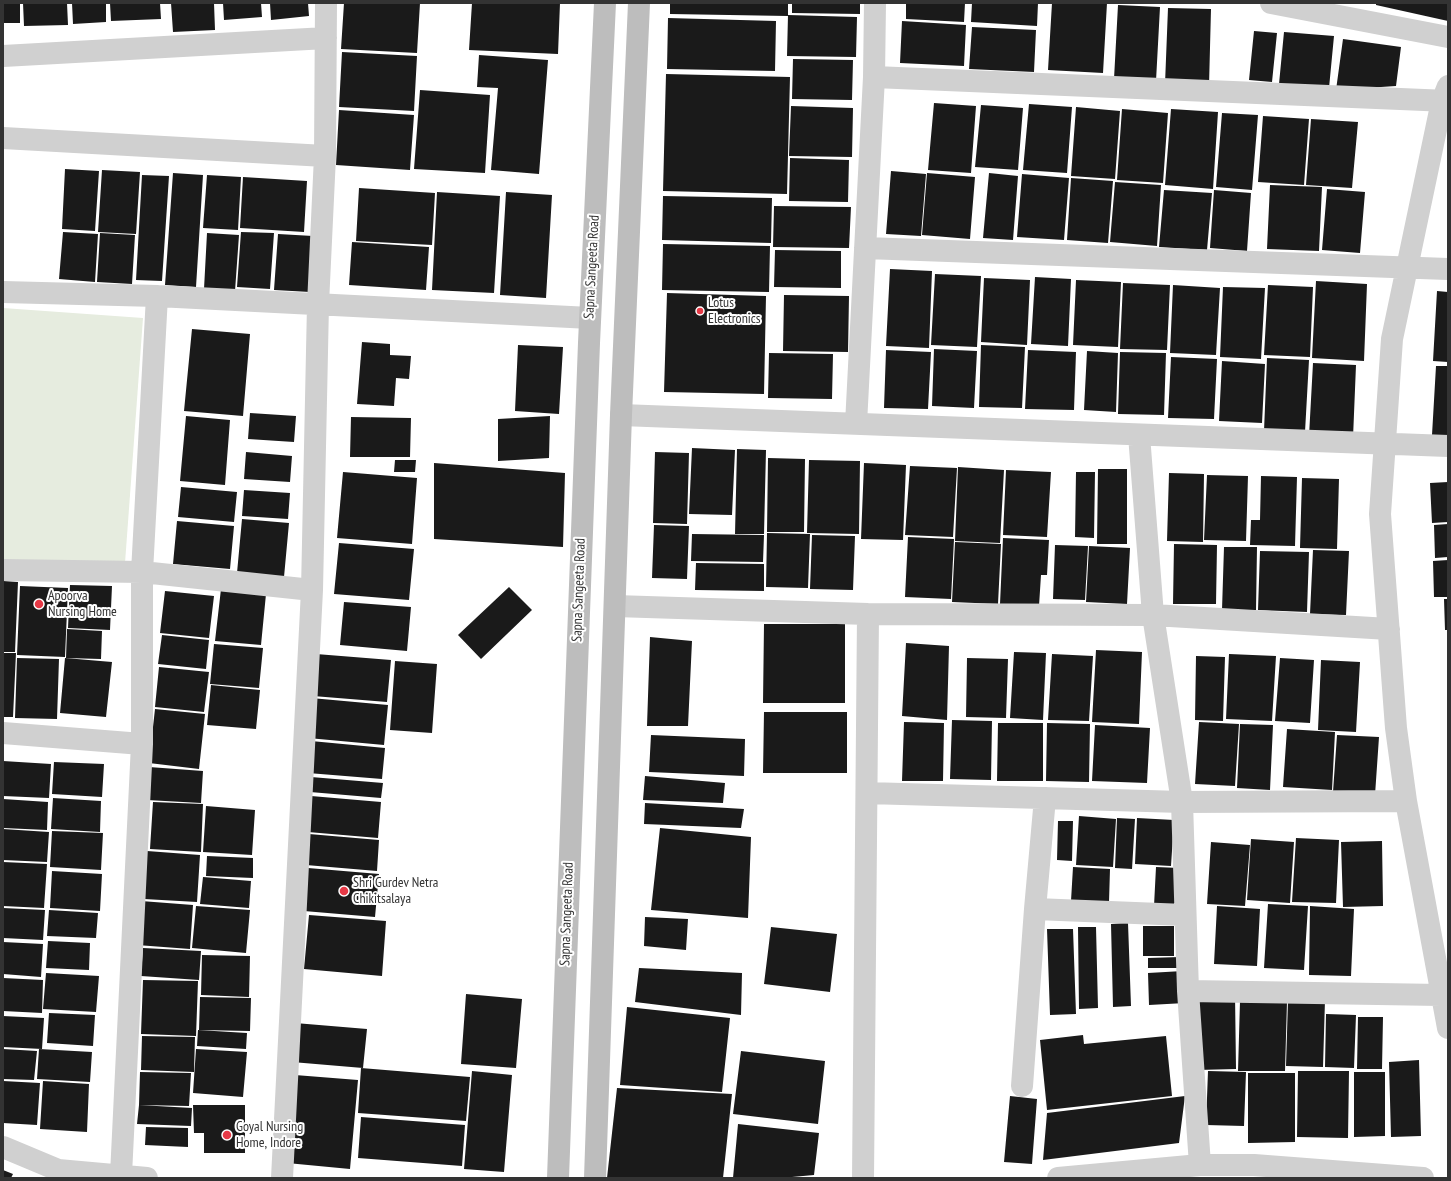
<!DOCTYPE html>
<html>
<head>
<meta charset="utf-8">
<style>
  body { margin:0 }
  #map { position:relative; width:1451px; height:1181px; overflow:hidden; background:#fff; font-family:"PT Sans Narrow",sans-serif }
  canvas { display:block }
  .frame { position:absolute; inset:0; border:4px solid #333; pointer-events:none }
</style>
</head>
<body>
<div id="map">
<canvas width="1451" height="1181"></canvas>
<div class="frame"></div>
</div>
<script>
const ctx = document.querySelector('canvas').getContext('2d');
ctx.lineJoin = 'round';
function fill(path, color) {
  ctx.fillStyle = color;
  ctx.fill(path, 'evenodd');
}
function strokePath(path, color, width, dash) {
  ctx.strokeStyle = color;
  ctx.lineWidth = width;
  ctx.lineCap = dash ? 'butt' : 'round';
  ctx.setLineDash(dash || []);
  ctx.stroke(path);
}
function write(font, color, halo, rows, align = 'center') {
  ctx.font = font + ' "PT Sans Narrow",sans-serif';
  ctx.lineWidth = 4;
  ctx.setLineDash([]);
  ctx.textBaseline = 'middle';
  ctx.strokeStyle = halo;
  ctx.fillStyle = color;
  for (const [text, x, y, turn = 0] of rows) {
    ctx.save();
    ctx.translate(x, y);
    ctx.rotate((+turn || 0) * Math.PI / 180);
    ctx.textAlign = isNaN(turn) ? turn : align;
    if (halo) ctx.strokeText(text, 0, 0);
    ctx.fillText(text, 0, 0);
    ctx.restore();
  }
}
const green = new Path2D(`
  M3 308 143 318 125 563 3 562Z`);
const building = new Path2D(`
  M3 3H20V23H3Z
  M23 3H67L68 25 24 26Z
  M72 3H106V22L73 24Z
  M110 3H160L161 19 111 21Z
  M171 3H214L215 30 173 32Z
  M223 3H261L262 17 224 20Z
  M270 3H308L309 16 271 20Z
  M344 3H420L417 53 341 49Z
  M472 3H560L558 54 469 50Z
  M670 3H788V16L670 14Z
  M792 3H860V14L792 13Z
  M906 3H965L964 22 906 19Z
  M972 3H1038L1037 26 971 22Z
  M1052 3H1107L1103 73 1048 70Z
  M1376 3H1448V21L1376 5Z
  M1118 5 1160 7 1156 81 1114 79Z
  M1168 8 1211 9 1209 86 1165 84Z
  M788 15 857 17 856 57 787 56Z
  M668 18 776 21 775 71 667 69Z
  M902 21 966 25 964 66 900 63Z
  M972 27 1036 30 1034 72 969 69Z
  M1254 31 1277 33 1272 82 1249 80Z
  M1284 32 1334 36 1329 88 1279 84Z
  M1343 39 1401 47 1396 86 1336 90Z
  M342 52 417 56 414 111 339 107Z
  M479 55 548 60 539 174 491 170 498 88 477 87Z
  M793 59 853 60 852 100 792 99Z
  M666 74 790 77 787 194 663 191Z
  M420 90 490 95 485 173 414 169Z
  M934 103 976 106 971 173 928 170Z
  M1029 104 1072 107 1067 173 1023 170Z
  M981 105 1023 108 1018 170 975 167Z
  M791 106 853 108 852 157 789 156Z
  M1076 107 1120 111 1115 179 1071 176Z
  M1122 109 1168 113 1163 183 1117 180Z
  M1171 109 1218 112 1213 189 1165 185Z
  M339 110 414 115 410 170 336 165Z
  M1222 113 1258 115 1252 190 1216 187Z
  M1263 116 1309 119 1304 185 1258 182Z
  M1311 119 1358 122 1352 188 1306 185Z
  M790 158 849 160 848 202 789 201Z
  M65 169 99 171 95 231 62 229Z
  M102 170 140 172 136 234 98 232Z
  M891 171 926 174 921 236 886 234Z
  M173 173 203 175 196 287 165 285Z
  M927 173 975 177 970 239 922 235Z
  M989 173 1018 176 1013 240 983 238Z
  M1022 174 1069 178 1064 240 1017 237Z
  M142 175 169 176 162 281 136 280Z
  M207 175 241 177 238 230 203 228Z
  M243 177 307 181 304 232 240 228Z
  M1071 178 1113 181 1108 243 1067 240Z
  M1115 182 1161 185 1157 246 1110 242Z
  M1270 185 1322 187 1319 251 1267 249Z
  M359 188 435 193 432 245 356 241Z
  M1327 189 1365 192 1360 253 1322 250Z
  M1164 190 1212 193 1207 250 1159 247Z
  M1214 190 1251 193 1247 251 1210 248Z
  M437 192 500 196 494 293 432 290Z
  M506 192 552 195 546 298 500 295Z
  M663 196 772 198 771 243 662 240Z
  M774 206 851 207 849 248 773 247Z
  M63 232 98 234 95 282 59 279Z
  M241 232 274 233 270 289 237 287Z
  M100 233 135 235 132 284 97 282Z
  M207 233 239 235 235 291 204 289Z
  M278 234 313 236 310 292 274 290Z
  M352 242 429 247 426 290 349 285Z
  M663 244 770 246 769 292 662 290Z
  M775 250 841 251V288L774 287Z
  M890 269 932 271 929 348 886 346Z
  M935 274 981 276 977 347 931 345Z
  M1035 277 1071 279 1068 346 1031 344Z
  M984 278 1030 280 1027 345 981 342Z
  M1076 280 1121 282 1118 347 1073 345Z
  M1316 281 1367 284 1364 361 1312 358Z
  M1123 283 1170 285 1167 350 1120 349Z
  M1173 285 1220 288 1216 355 1170 353Z
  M1268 285 1313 287 1310 357 1264 355Z
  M1223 287 1265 288 1261 359 1220 357Z
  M1437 291 1448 292V362L1433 361Z
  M667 293 766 296 764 394 664 392Z
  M784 295 849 296 848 352 783 351Z
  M192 329 250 334 243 416 184 411Z
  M362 342 390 344V355L411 356 409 379 396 378 394 406 357 404Z
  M518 345 563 347 559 414 515 411Z
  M981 345 1025 347 1022 408 979 407Z
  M934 349 977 351 974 408 932 406Z
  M886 350 931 352 928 409 884 408Z
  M1028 350 1076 352 1074 410 1025 409Z
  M1087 351 1118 353 1116 412 1084 410Z
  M1120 352 1166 353 1164 415 1118 414Z
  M769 353 833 354 832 399 768 398Z
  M1171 357 1217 359 1214 419 1168 418Z
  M1267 358 1309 360 1305 432 1264 431Z
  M1222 361 1265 364 1262 423 1219 421Z
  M1313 363 1356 365 1353 438 1309 436Z
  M1436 366H1448V436L1432 435Z
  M250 413 296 416 294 442 248 439Z
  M186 416 230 420 225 485 180 481Z
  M550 416 549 458 498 461V419Z
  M351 417 411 418 410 457H350Z
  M692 448 735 450 732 515 689 514Z
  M737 449 766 450 764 534H735Z
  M246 452 292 456 290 482 244 479Z
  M655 452 689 453 687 524 653 523Z
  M768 458 805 459 804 532H767Z
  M395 460H416L415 472H394Z
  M809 460 860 461 859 534 807 533Z
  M434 463 565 473 563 547 434 539Z
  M864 463 906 465 903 540 861 539Z
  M910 466 957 468 953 537 905 535Z
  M958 467 1004 470 1000 543 955 541Z
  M1098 469H1127V544H1097Z
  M1006 470 1051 472 1047 537 1003 535Z
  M343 472 417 478 412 544 337 538Z
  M1076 472H1095L1094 538 1075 537Z
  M1169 473 1204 474 1203 542 1167 541Z
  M1207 475 1248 476 1246 541 1204 540Z
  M1261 476 1297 477 1295 546 1250 545 1251 520H1260Z
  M1302 478 1339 479 1337 549 1300 548Z
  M1448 482V522L1432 523 1430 483Z
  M181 487 237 492 234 522 178 517Z
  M244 490 290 493 288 519 242 516Z
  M242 519 289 523 284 577 237 573Z
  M177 521 234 526 230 569 173 564Z
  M1448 524V557L1435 558 1434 525Z
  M654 525 689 526 687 579 652 578Z
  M767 533 810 534 808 588 766 587Z
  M692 534 764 535 763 562 691 561Z
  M812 535 855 536 853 590 810 589Z
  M908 537 954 539 951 599 905 597Z
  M1003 538 1049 540 1047 575H1041L1039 606 1000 604Z
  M955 542 1001 544 998 604 952 602Z
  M339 543 414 549 409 600 334 594Z
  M1174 544 1217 545 1216 604H1173Z
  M1055 545 1088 546 1085 600 1053 599Z
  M1089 546 1130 548 1127 604 1086 602Z
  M1224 547H1257L1256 610H1222Z
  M1313 550 1349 551 1346 615 1310 614Z
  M1260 551 1309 552 1307 612 1258 610Z
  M1448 560V597H1434L1433 561Z
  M696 563 764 564V591L695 590Z
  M3 581 18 582 15 652H3Z
  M70 585 112 586 110 630 68 628Z
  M20 586 68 588 65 657 17 655Z
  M509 587 532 610 481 659 458 635Z
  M221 589 266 594 261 645 215 641Z
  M165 591 214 596 209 638 160 633Z
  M1444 599H1448V630H1445Z
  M344 602 411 607 407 651 340 645Z
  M764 624H845V703H763Z
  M67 629 102 631 101 659 66 658Z
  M162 635 209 640 206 669 158 664Z
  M650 637 692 641 688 726H647Z
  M906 643 949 646 947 720 902 716Z
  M214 644 263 648 259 688 210 684Z
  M1096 650 1142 652 1139 724 1092 722Z
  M1014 652 1046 653 1043 720 1010 718Z
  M3 653H16L13 717H3Z
  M316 654 391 660 387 702 313 696Z
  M1052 654 1093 656 1089 721 1048 720Z
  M1229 654 1276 656 1272 721 1226 719Z
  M1196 656 1225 657 1223 721 1195 720Z
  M17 658 59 659 57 719 15 718Z
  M65 658 112 662 106 717 60 713Z
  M967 658 1008 659 1006 718 966 717Z
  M1280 658 1314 660 1310 723 1275 721Z
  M1321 660 1360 662 1356 732 1318 730Z
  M395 661 437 664 432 733 390 730Z
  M159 667 209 672 204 712 155 707Z
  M211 685 260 690 256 729 207 725Z
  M311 698 388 705 384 745 308 738Z
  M155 709 205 714 199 769 149 763Z
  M764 712H847V773H763Z
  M952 720 992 721 991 780 950 779Z
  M904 722 944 723 943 781H902Z
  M1199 722 1239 724 1235 786 1195 784Z
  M998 723H1043V781H997Z
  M1047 723 1090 724 1089 782 1046 781Z
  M1240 724 1273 725 1270 790 1237 788Z
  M1095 725 1150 728 1147 783 1092 781Z
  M1287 729 1335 732 1332 790 1283 787Z
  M651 735 745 739 744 776 649 772Z
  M1337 735 1379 737 1375 795 1333 792Z
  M311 741 385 748 382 779 308 773Z
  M3 761 51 764 49 798 3 796Z
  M54 762 104 764 102 797 52 794Z
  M149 767 203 771 201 803 147 800Z
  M645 776 725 783 723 803 643 800Z
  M311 777 383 783 381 798 310 792Z
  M311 796 381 802 378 838 308 832Z
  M53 798 101 801 100 832 51 829Z
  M3 799 48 802 47 830 3 828Z
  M153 802 203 804 201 852 150 849Z
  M645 803 744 809 741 828 644 824Z
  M206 806 255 810 252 855 203 852Z
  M1079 816 1116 819 1113 867 1076 865Z
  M1117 818 1135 819 1132 869 1115 868Z
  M1137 818 1174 820 1171 866 1135 864Z
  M1058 821H1073L1072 861 1057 860Z
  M660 828 751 837 748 918 651 910Z
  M3 829 49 832 47 862 3 860Z
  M52 831 103 833 101 870 50 867Z
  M309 834 379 840 377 871 306 865Z
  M1296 838 1339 840 1336 903 1292 902Z
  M1251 839 1294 842 1290 903 1247 900Z
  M1382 841 1383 906 1343 907 1341 842Z
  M1211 842 1250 845 1245 906 1207 904Z
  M147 851 200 855 197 902 144 899Z
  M207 856 253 858V878L206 876Z
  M3 862 47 864 44 908 3 906Z
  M1073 867 1110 869 1109 902 1071 901Z
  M1156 867 1179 868 1177 907 1154 906Z
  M308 868 379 874 375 917 304 911Z
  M52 871 102 874 100 911 50 908Z
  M203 877 251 881 249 908 200 904Z
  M141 901 193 905 190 949 137 945Z
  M1268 904 1308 906 1304 970 1264 968Z
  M196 906 250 910 246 953 192 948Z
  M1217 906 1260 909 1257 966 1214 964Z
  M1310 906 1354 909 1351 976 1309 975Z
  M3 908 45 910 43 940 3 938Z
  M49 910 98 913 96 938 47 936Z
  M309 915 386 921 382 976 304 969Z
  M645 917 688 919 686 950 644 946Z
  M1128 923 1131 1006 1113 1007 1111 924Z
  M1143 926H1174V956H1143Z
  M771 927 837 934 830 992 764 984Z
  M1078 927H1096L1098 1008 1079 1009Z
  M1047 929H1073L1076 1014 1050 1015Z
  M48 941 90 943 89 970 46 968Z
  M3 942 43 944 41 977 3 974Z
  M143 948 201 951 199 980 141 976Z
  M202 955 250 956 249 997 201 995Z
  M1180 957V968H1148V958Z
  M639 968 742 973 741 1015 635 1002Z
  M1183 971 1185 1003 1149 1005 1148 973Z
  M46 973 99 976 96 1012 43 1009Z
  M3 978 43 980 42 1013 3 1011Z
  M143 980 198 981 196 1036 141 1034Z
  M466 994 522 999 516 1068 461 1064Z
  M1235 994 1236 1069 1197 1070 1196 996Z
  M200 997 251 998 250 1031 199 1030Z
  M1288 1000H1325L1323 1067 1286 1066Z
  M1240 1001 1287 1002 1285 1071H1238Z
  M627 1007 730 1018 722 1092 620 1085Z
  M49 1013 95 1015 93 1046 47 1043Z
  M1326 1014 1356 1015 1354 1068 1325 1067Z
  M3 1016 44 1018 42 1049 3 1047Z
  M1358 1017H1383L1382 1069H1357Z
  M295 1023 367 1029 363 1068 292 1062Z
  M198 1030 247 1033 246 1049 197 1046Z
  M1083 1035 1084 1044 1166 1036 1172 1096 1047 1110 1040 1040Z
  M142 1036 195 1037 194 1072 141 1070Z
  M3 1049 37 1051 34 1080 3 1079Z
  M39 1049 92 1052 90 1082 37 1079Z
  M196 1049 247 1052 243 1097 193 1093Z
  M741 1051 825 1061 818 1124 733 1114Z
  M1419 1060 1421 1136 1391 1137 1389 1062Z
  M361 1068 470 1077 466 1121 358 1113Z
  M472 1071 512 1075 504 1172 464 1169Z
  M1208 1071 1246 1072 1244 1126 1206 1125Z
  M1298 1071H1349L1348 1138 1297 1137Z
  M140 1072 191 1073 189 1106 139 1105Z
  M1354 1072H1385V1136L1354 1137Z
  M1248 1073H1295V1142L1248 1143Z
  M295 1075 358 1080 350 1169 287 1163Z
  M3 1081 40 1083 37 1125 3 1123Z
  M43 1081 89 1084 87 1132 40 1129Z
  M617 1088 732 1094 723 1178H607Z
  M1010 1096 1037 1099 1032 1164 1004 1162Z
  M1185 1096 1179 1143 1043 1160 1047 1113Z
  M139 1105 192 1108 191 1126 137 1124Z
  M193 1105H245V1153H204V1133H194Z
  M361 1117 465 1125 462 1166 358 1158Z
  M738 1124 819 1133 814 1175 781 1178H733Z
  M146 1127 188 1128V1147L145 1145Z
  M3 1170 13 1174 11 1178H3Z`);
const street = new Path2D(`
  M1271 3 1448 37
  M3 56 326 38
  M874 77 1448 101
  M1448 86 1442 101 1392 339 1380 514 1396 728 1406 801 1448 1028
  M3 138 325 156
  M865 248 1448 269
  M3 292 157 296 590 318
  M621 415 1448 446
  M856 424 874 77 875 3
  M1139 435 1153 615 1182 802 1188 991 1200 1165
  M3 570 142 572 312 590
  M615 606 868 614 1153 615 1389 629
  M3 733 142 744
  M867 793 1182 802 1406 801
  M1035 909 1045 798
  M1188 991 1441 995
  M1022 1086 1035 909 1185 915
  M3 1147 58 1170 147 1178
  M121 1175 142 744V572L157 296
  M282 1178 312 590 318 304 325 156 326 3
  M863 1178 868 614
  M1058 1178 1200 1165H1254L1423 1178`);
const secondary = new Path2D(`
  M558 1178 589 343 605 3
  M595 1178 621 415 639 3`);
const markers = [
  [700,311,4,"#e63946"],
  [39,604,5,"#e63946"],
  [344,891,5,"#e63946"],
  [227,1135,5,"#e63946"]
];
const streetNames = [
  ["Sapna Sangeeta Road",592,267,-87],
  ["Sapna Sangeeta Road",579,590,-88],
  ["Sapna Sangeeta Road",567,914,-88]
];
const poiNames = [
  ["Lotus",708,303],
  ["Electronics",708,319],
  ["Apoorva",48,596],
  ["Nursing Home",48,612],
  ["Shri Gurdev Netra",353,883],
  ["Chikitsalaya",353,899],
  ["Goyal Nursing",236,1127],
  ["Home, Indore",236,1143]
];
fill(green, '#e6ecdf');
fill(building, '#1a1a1a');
strokePath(street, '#d0d0d0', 22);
strokePath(secondary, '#bdbdbd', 22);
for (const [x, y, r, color] of markers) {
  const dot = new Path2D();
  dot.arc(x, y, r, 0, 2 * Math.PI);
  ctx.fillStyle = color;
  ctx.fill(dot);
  strokePath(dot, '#fff', 1.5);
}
write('14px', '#333', '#fff', streetNames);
write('14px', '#333', '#fff', poiNames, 'left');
</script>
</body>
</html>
